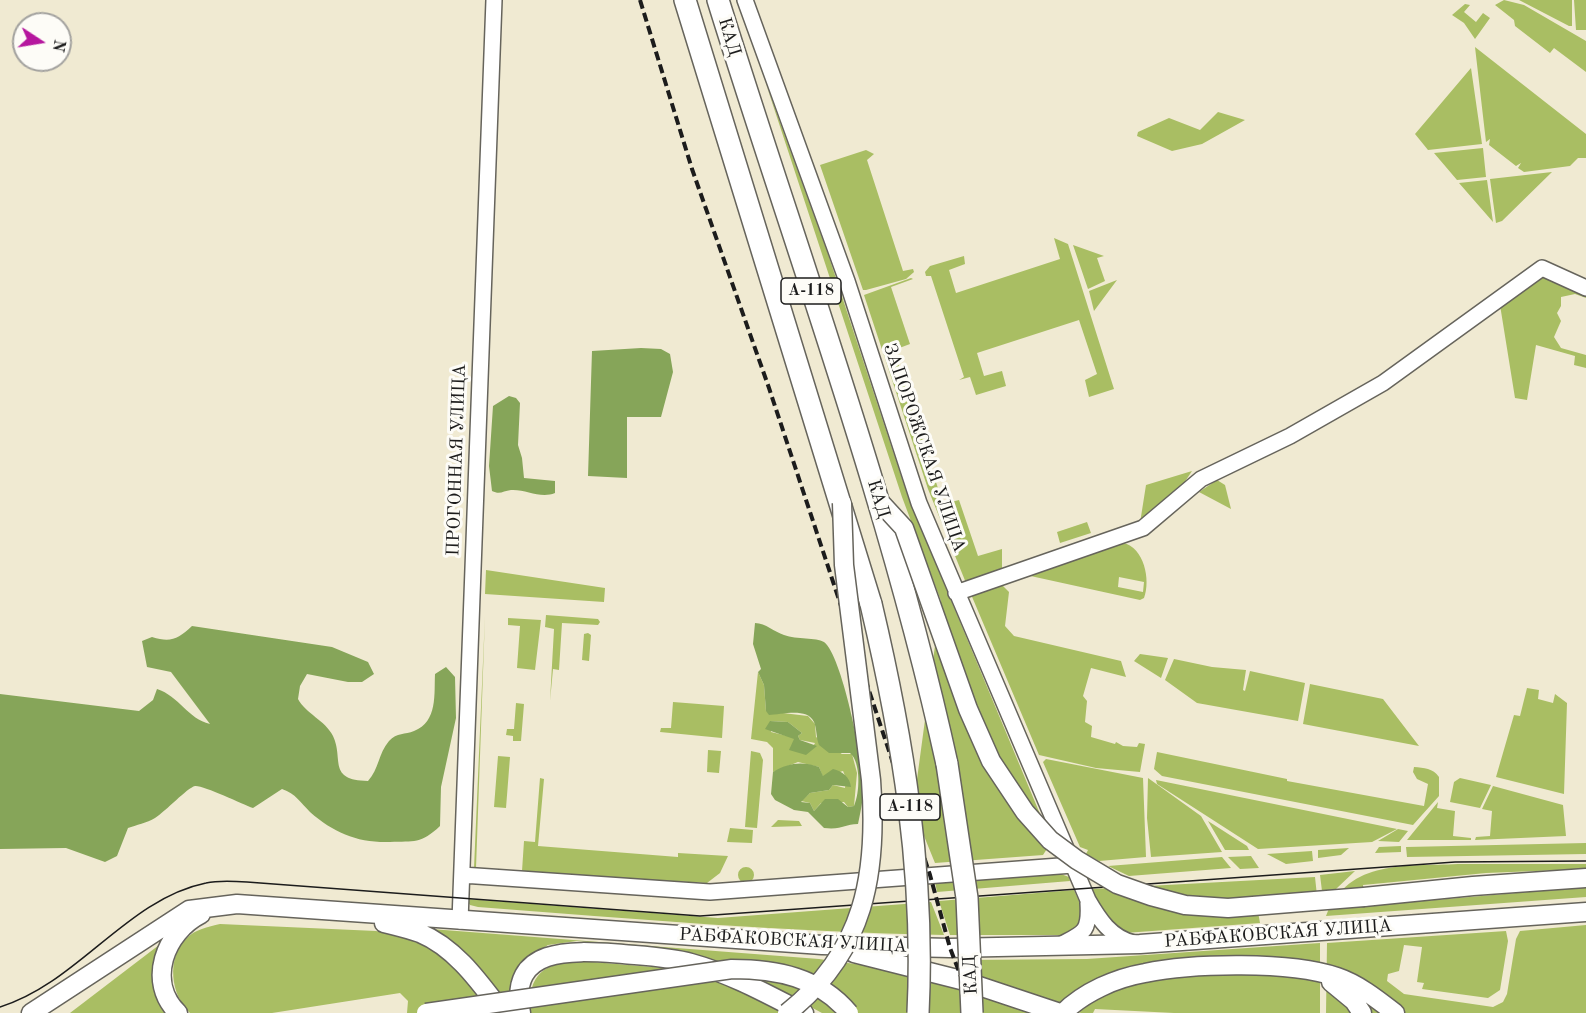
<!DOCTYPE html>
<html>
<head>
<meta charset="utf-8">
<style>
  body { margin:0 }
  #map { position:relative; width:1586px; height:1013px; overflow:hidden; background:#f0ead2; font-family:"Old Standard TT",serif }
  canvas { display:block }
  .north { position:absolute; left:12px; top:12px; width:60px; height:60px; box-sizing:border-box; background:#fdfcf7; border:2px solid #a3a29f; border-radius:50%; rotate:102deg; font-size:16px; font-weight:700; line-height:24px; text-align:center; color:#1c1c1c }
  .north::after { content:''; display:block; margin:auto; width:21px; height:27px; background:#b5179e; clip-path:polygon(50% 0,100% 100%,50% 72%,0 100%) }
</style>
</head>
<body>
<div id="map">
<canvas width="1586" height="1013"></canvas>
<div class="north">N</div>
</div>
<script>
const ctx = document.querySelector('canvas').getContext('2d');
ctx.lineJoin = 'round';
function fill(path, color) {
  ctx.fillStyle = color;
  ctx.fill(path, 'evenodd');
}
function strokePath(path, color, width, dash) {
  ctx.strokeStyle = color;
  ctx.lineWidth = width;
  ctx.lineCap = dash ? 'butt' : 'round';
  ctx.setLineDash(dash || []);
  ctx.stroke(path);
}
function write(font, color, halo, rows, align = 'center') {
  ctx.font = font + ' "Old Standard TT",serif';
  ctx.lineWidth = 6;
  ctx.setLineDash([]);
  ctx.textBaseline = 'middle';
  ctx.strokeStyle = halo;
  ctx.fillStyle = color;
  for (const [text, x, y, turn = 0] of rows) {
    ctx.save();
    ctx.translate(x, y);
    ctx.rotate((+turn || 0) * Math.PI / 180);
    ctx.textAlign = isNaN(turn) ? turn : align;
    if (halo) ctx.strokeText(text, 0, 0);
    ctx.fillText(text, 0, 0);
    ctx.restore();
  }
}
const green = new Path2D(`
  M1504 0 1524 5 1586 41V72L1554 48 1550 53 1515 26 1514 20 1495 5Z
  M1519 0H1572V26H1569Z
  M1574 0H1586V30H1576Z
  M1465 4 1470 5 1464 12 1476 22 1483 13 1490 18 1475 39 1464 23 1452 15Z
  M1475 47 1586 134V158H1578L1570 166 1524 172 1518 168 1521 163 1516 166 1489 145 1490 139 1486 142Z
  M1471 68 1482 144 1428 150 1415 134Z
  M766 84 828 254 908 497 1040 814 1054 838 1043 855 935 863 913 809 941 601 902 497Z
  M1218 112 1245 120 1202 144 1172 151 1137 136 1138 132 1169 118 1200 130Z
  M1483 148 1486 177 1457 180 1434 153Z
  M866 150 874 154 867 160 903 271 913 269 914 272 906 279 866 290H863L820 165Z
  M1552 172 1502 221 1496 223 1490 179Z
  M1487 180 1493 222 1459 183Z
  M1054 238 1068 244 1114 389 1089 397 1085 380 1097 374 1079 320 977 353 984 376 1002 371 1006 386 976 395 970 377 959 380 964 377 931 276H926L925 272 930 266 964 256 965 264 949 270 956 293 1060 259Z
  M1073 245 1104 256 1097 258 1105 281 1088 289Z
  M1544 275 1586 293V298L1575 294 1561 297V306L1557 313 1561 321 1554 337 1561 348 1586 355V368L1574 365 1575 356 1536 345 1527 400 1515 398 1500 305Z
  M911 278 913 279 891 287 910 344 894 350 943 504 959 500 978 556 1002 549V568L966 583 928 489 864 295Z
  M1117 280 1094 311 1089 291Z
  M1192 471 1184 483 1140 523 1146 485Z
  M1217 480 1225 485 1231 509 1199 492Z
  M1087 522 1091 533 1060 543 1057 532Z
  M1123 543C1144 547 1151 580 1144 598L1140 600 1026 575ZM1119 577 1144 582 1143 592 1118 587Z
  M486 570 605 588 604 602 485 594Z
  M1001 584 1009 592 1005 626 1014 636 1121 661 1126 677 1091 668 1083 696 1087 701 1085 722 1092 726 1091 737 1115 744 1116 742 1123 746 1137 747 1139 743 1145 744 1140 772 1096 768 1039 755 970 592Z
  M546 615 598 619 600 622 598 625 562 623 559 670 553 669 550 701 554 629 545 627Z
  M485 616 476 868H474Z
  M508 618 541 620 535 670 517 668 520 626 508 625Z
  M588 633 591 635 589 661 582 660 584 634Z
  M1140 654 1168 658 1161 678 1134 661Z
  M1174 659 1212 667 1246 670 1243 690 1245 691 1250 671 1305 683 1298 721 1197 703 1165 680Z
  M758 672 764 685 766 711 808 716 815 724 816 737 842 754H852L857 773 854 806 848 807 844 802 821 803 814 811 810 803 801 801 810 793 829 790 833 785 845 788 846 778 843 771 823 777 819 767 798 762 773 772V748L767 742 751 739ZM770 721 788 722 802 733 798 736 800 740 815 743 811 750 792 737 771 732Z
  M1310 684 1383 699 1419 746 1303 724Z
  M1527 688 1539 690 1538 699 1553 703 1555 694 1567 703 1564 794 1496 777 1514 715 1520 716Z
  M673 702 724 706 722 738 660 732 661 728H671Z
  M516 703 524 704 521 741H513V736L506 735 507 729H514Z
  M708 750 721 751 719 773 707 772Z
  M751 751 760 753 763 760 757 828 745 827Z
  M1157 752 1287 779V781L1424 806 1428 784 1417 779 1413 772 1414 767C1424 768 1433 768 1439 777V796L1413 825 1162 776 1154 769Z
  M498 756 510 757 506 808 494 807Z
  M1046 759 1143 778 1146 857 1099 861 1086 854 1088 850 1080 847 1043 762Z
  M540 778 544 779 538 846 678 857V853L728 856 720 873 707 883 525 873 522 871 524 841 535 842Z
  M1148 778 1201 816 1222 852 1151 857 1147 818Z
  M1460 778 1491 785 1480 808 1450 802 1454 782Z
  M1156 780 1397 829 1372 842 1258 849 1157 784Z
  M1493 786 1563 805 1566 836 1475 840 1476 837 1490 836 1492 811 1482 809Z
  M1438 802 1437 808 1455 811 1453 836 1471 838V840H1407Z
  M778 820 799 821 802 826 771 827Z
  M1208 821 1247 846 1249 850H1225Z
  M730 828 753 830 752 843 727 842Z
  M1398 829 1408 831 1399 842 1378 841Z
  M1586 843V854L1407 857 1406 847Z
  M1401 846V852L1375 853 1379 847Z
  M1349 848 1341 855 1318 858V850Z
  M1312 851 1313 861 1286 864 1267 854Z
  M1251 856 1259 868 1240 869 1228 857Z
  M1222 857 1231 868 1129 876 1108 866Z
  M1458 864H1586V869L1486 873 1363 885 1365 906 1586 887V897L1326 916C1349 858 1407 867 1458 864Z
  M738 875a8 8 0 1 1 16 0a8 8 0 1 1-16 0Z
  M1355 871 1336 889 1322 891 1320 875Z
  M1058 873 1069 877 1070 881 937 892 935 882Z
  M1315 877 1318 905 1258 912 1260 923 1125 933 1103 917 1092 889Z
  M1074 890 1084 912 1085 921 1068 935H950L939 901Z
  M466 899 718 918 931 902 944 935C788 932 633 919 478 907L470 905Z
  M220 924 376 931 416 939 452 962 494 1013H407L408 1001 400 993 272 1013H190C171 996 166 958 186 939 195 929 208 927 220 924Z
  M1586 925V1013H1326L1327 943 1506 931 1508 941 1500 990 1488 998 1422 989 1424 983 1417 982 1422 947 1404 945 1399 971 1388 974 1387 981 1404 994 1493 1007 1503 1002 1507 994 1516 939 1520 931Z
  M431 929 819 959 884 968 959 987 972 1013H822L764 982 695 955 666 949 577 941 548 945 523 962 514 974 509 1007Z
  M163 942C154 969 152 987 166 1013H70Z
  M1320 943V1013H1174L1095 1009 1093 1013H1081L968 976 965 960 1087 959Z
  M581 961 664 968 718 981 786 1013H529C529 973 543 963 581 961Z
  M969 990 1040 1013H979Z`);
const forest = new Path2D(`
  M641 348 661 349 670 354 673 372 661 417H627V478L588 476 592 351Z
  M509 396 516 398 520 403 518 445 522 458 524 478 555 481V493C540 499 526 489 511 490 503 491 500 495 492 491L489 466 493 406Z
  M755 623C766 623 774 632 784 635 797 640 816 637 824 642 842 656 862 758 863 782 864 796 861 810 858 824 844 824 843 830 824 828L808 812 794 810 775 800 771 794 773 772C788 763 802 761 819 767L823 776 833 769C842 771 850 777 851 787L833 785 829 790 810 793 801 802 810 803 814 811 825 799H838L848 807 854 806C860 793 861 762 850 753H829L819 745C816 738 817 729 814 722 807 707 781 715 769 715L766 711 764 685 758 672 761 669 753 644Z
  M192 626 332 647 368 662 374 674 362 682H348L307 674 300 686 298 699C306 714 325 720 333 736 344 759 327 780 368 781 379 769 378 754 389 741 397 732 405 735 414 731 438 722 434 693 435 674L446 667 455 677 456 718 441 787 440 826C421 844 414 841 390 842 358 843 334 833 310 812 300 802 296 794 282 789L253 808C242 804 203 785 195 786 187 788 166 811 155 818 147 823 136 825 128 828L117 856 105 862 66 848 0 849V694L139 711 153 700 157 689C179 696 188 719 210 724L171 672 147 667 142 641 152 637C171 643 178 639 192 626Z
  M770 721 788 722 802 733 798 736 800 740 817 746 806 755 789 750 794 739 765 729Z`);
const minor = new Path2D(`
  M745 0 847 281 919 503 1088 900C1099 919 1111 938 1134 943
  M956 593 1143 528 1201 479 1290 436 1383 383 1542 268 1586 288
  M462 875 710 892 1073 865
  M460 921 494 0
  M1058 946C1083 933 1090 933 1088 903`);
const major = new Path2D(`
  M1364 897 1473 886 1586 878
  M384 923C396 926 409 929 420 933 456 948 480 983 503 1013
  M854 953 961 980 1060 1013
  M1331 982 1354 1001 1362 1013
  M31 1013 189 910 237 904 822 945 950 948 1140 944 1586 912
  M178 1013C146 982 165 932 201 914
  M521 1013C507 943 578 951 623 954 646 956 670 957 691 963 731 974 767 994 804 1013
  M1063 1013C1084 992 1116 978 1145 973 1193 963 1290 961 1337 977 1358 984 1377 999 1395 1013`);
const highway = new Path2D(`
  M685 0 871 604
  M718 0C797 254 890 504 947 764`);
const tram = new Path2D(`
  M0 1007C78 983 127 899 206 883 219 880 233 881 247 882L700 916 1455 862 1586 861`);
const rail = new Path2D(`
  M640 0 692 169 769 388 930 875 950 948 975 1013`);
const majorBridge = new Path2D(`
  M880 502 904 528 968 709 991 761 1025 812 1050 840 1077 860 1117 884 1151 896 1185 905 1228 908 1364 897
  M426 1013 732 969C776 969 819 977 849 1013
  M787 1013C865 952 878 873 871 780L844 565 842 503`);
const highwayBridge = new Path2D(`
  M871 604C903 739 925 874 918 1013
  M947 764 967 898 972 1013`);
const shields = [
  [811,291,60],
  [910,807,60]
];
const shieldNames = [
  ["А-118",811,291],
  ["А-118",910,807]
];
const streetNames = [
  ["КАД",729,37,73],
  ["ЗАПОРОЖСКАЯ УЛИЦА",924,448,71],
  ["ПРОГОННАЯ УЛИЦА",457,460,-88],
  ["КАД",878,499,73],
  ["РАБФАКОВСКАЯ УЛИЦА",1278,934,-4],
  ["РАБФАКОВСКАЯ УЛИЦА",793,941,3],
  ["КАД",971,975,-93]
];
fill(green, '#a9be63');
fill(forest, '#86a559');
strokePath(minor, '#66645c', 18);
strokePath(major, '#66645c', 21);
strokePath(highway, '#66645c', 24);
strokePath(minor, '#fff', 15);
strokePath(major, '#fff', 18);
strokePath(highway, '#fff', 21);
strokePath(tram, '#1c1c1c', 1.5);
strokePath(rail, '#1c1c1c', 4, [9, 4.5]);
strokePath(majorBridge, '#66645c', 21, []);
strokePath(highwayBridge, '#66645c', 24, []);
strokePath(majorBridge, '#fff', 18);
strokePath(highwayBridge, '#fff', 21);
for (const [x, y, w] of shields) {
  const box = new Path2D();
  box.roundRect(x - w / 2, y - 13, w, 26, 4.5);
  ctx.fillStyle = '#fdfcf7';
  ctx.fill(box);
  strokePath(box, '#1c1c1c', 1.5);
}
write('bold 16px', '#1c1c1c', null, shieldNames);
write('18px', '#1c1c1c', '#fdfcf7', streetNames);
</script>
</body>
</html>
